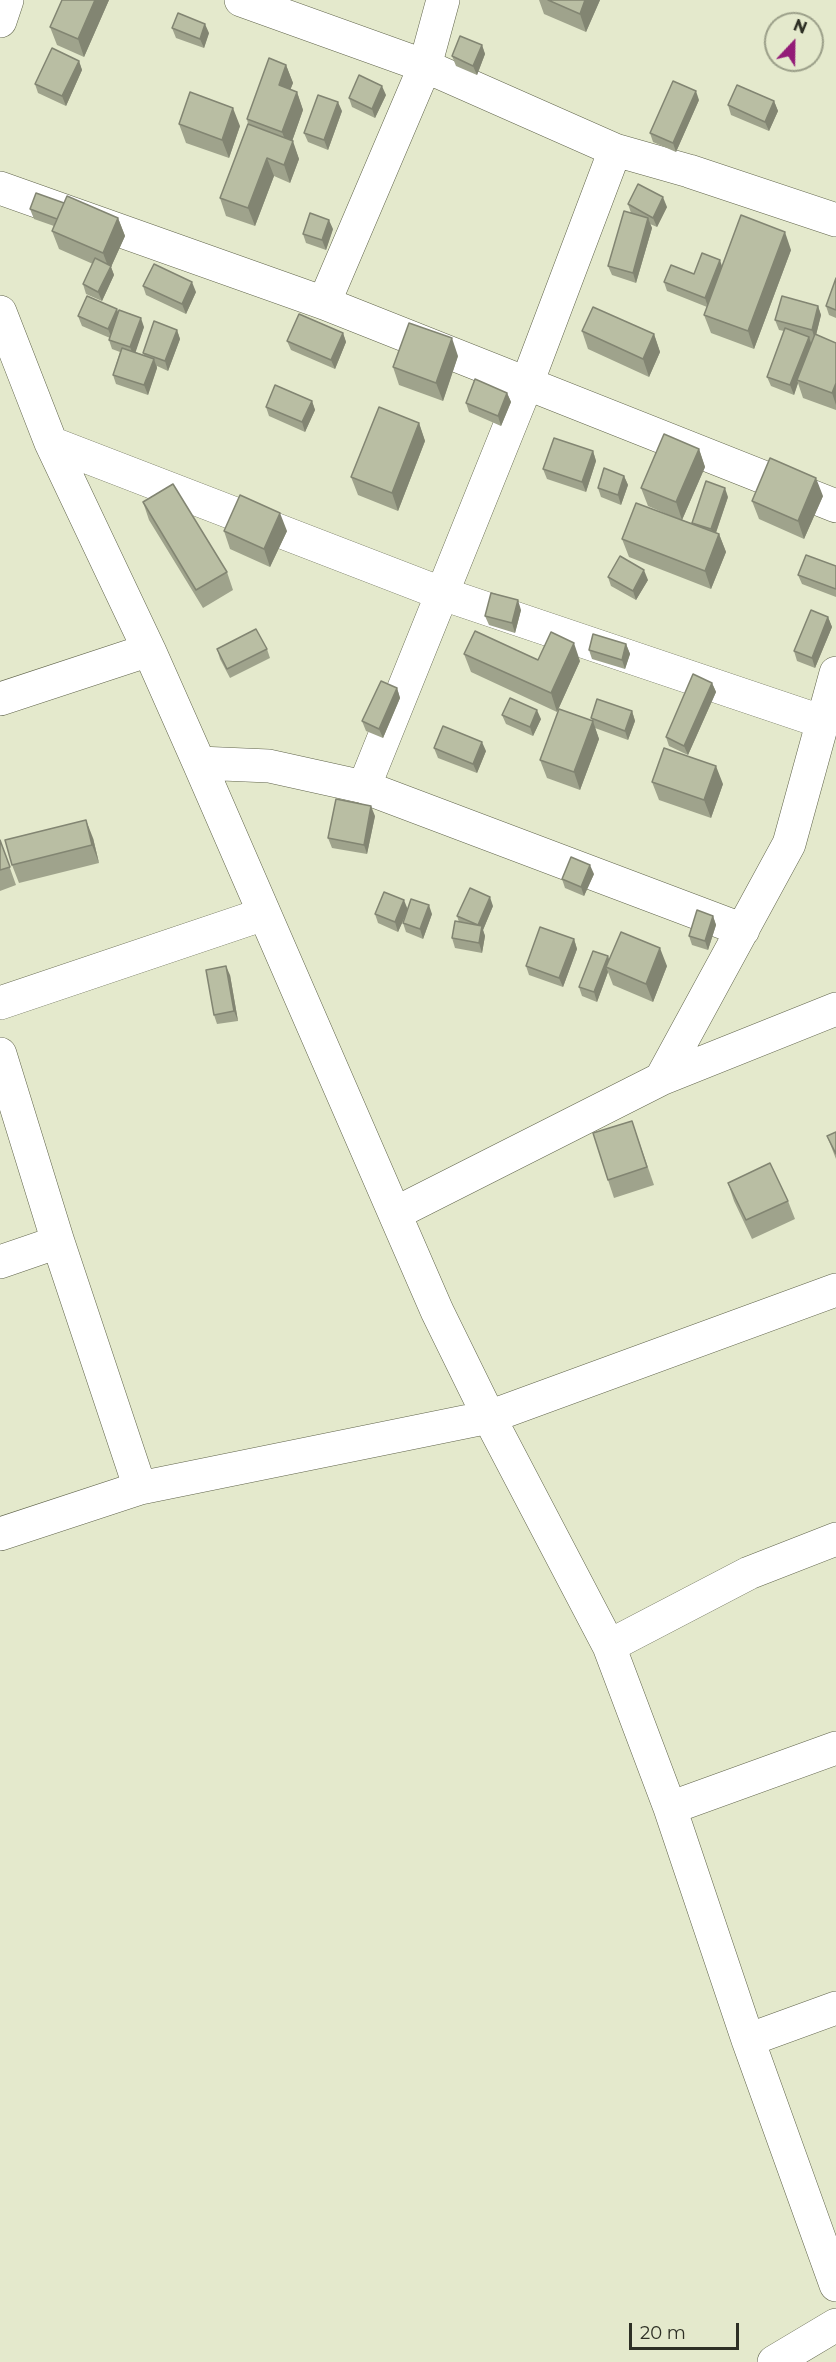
<!DOCTYPE html>
<html>
<head>
<meta charset="utf-8">
<style>
  body { margin:0 }
  #map { position:relative; width:836px; height:2362px; overflow:hidden; background:#e4e9cc; font-family:Montserrat,sans-serif }
  canvas { display:block }
  .north { position:absolute; left:764px; top:12px; width:60px; height:60px; box-sizing:border-box; background:#e4e9cc; border:2px solid #9b9f89; border-radius:50%; rotate:22deg; font-size:16px; font-weight:700; line-height:24px; text-align:center; color:#2e3025 }
  .north::after { content:''; display:block; margin:auto; width:21px; height:27px; background:#931b77; clip-path:polygon(50% 0,100% 100%,50% 72%,0 100%) }
  .scale { position:absolute; left:629px; top:2323px; width:110px; height:27px; box-sizing:border-box; border:3px solid #2e3025; border-top:0; padding-left:8px; font-size:18px; line-height:21px; white-space:nowrap; color:#2e3025; -webkit-text-stroke:4px #e4e9cc; paint-order:stroke }
</style>
</head>
<body>
<div id="map">
<canvas width="836" height="2362"></canvas>
<div class="north">N</div>
<div class="scale">20 m</div>
</div>
<script>
const ctx = document.querySelector('canvas').getContext('2d');
ctx.lineJoin = 'round';
function strokePath(path, color, width, dash) {
  ctx.strokeStyle = color;
  ctx.lineWidth = width;
  ctx.lineCap = dash ? 'butt' : 'round';
  ctx.setLineDash(dash || []);
  ctx.stroke(path);
}
function fill(path, color) {
  ctx.fillStyle = color;
  ctx.fill(path, 'evenodd');
}
const minor = new Path2D(`
  M241 0 425 66 615 150 689 171 836 220
  M0 21 7 0
  M0 188 324 303 836 506
  M324 303 425 66 443 0
  M0 312 51 443 149 650 199 763 437 1311 489 1417 609 1646 670 1808 748 2040 836 2285
  M51 443 443 594 823 722
  M0 699 149 650
  M199 763 269 766 364 787 743 930
  M364 787 527 383 615 150
  M0 1003 264 914
  M0 1054 58 1242 140 1488
  M661 1079 789 844 836 673
  M396 1213 661 1079 836 1009
  M0 1262 58 1242
  M0 1534 140 1488 489 1417 836 1290
  M609 1646 749 1573 836 1539
  M670 1808 836 1748
  M748 2040 836 2008
  M774 2362 836 2325`);
const wall = new Path2D(`
  M62 0H109L84 57 57 45 50 27Z
  M539 0H600L586 32 544 14Z
  M172 28 209 33 204 48 176 38Z
  M482 45 485 54 477 75 456 66 452 56Z
  M79 61 82 70 66 106 38 93 35 84Z
  M286 65 293 83 290 90 297 92 303 110 292 141 299 159 290 183 274 176 255 226 226 216 220 198 248 124 247 119Z
  M386 95 375 118 352 107 349 98Z
  M699 100 676 152 653 142 650 133Z
  M774 101 778 111 769 131 731 115 728 105Z
  M342 111 328 150 308 142 304 133Z
  M179 124 240 126 229 158 186 143Z
  M64 203 118 218 125 236 111 267 114 275 102 301 86 294 83 284 93 264 59 249 52 231 54 226 34 219 30 209Z
  M628 204 667 207 657 227 650 224 652 228 636 283 612 275 608 266 631 213Z
  M333 229 326 250 306 243 303 234Z
  M791 250 754 349 711 333 704 315 707 307 667 291 664 282Z
  M836 278V318L829 315 826 306Z
  M143 286 196 292 186 314 146 295Z
  M818 306 821 315 816 335 836 343V410L803 398 798 383 794 395 771 386 767 377 784 331 779 330 775 320Z
  M117 309 118 313 144 327 135 352 144 355 143 353 177 330 180 339 168 371 157 366V368L148 395 116 384 113 375 120 352 112 349 109 340 110 338 82 326 78 316Z
  M582 331 654 334 660 352 649 377 588 349Z
  M343 333 346 342 335 369 291 350 287 341Z
  M458 356 443 401 399 385 393 367Z
  M507 393 511 402 501 426 469 412 466 403Z
  M312 401 315 410 305 432 269 416 266 407Z
  M419 423 425 441 398 511 358 495 351 477Z
  M699 449 705 467 682 520 693 524 692 523 728 497 716 533 719 534 726 552 711 589 629 557 622 539 678 519 648 506 641 488Z
  M593 451 596 461 586 492 547 479 543 469Z
  M624 476 628 485 621 505 601 497 598 488Z
  M823 496 804 539 759 519 752 501Z
  M143 502 227 572 233 590 203 608 149 520Z
  M224 531H287L270 567 230 549Z
  M836 566V597L802 584 798 575Z
  M608 577 648 580 636 600 611 586Z
  M521 610 515 633 489 625 485 616Z
  M828 617 832 627 815 668 797 661 794 651Z
  M626 644 630 654 625 669 592 659 589 650Z
  M217 649H267L270 658 230 678 220 659Z
  M464 654 538 660 580 661 557 712 471 672Z
  M712 683 716 692 688 755 669 746 666 737Z
  M397 688 400 698 383 738 366 731 362 721Z
  M632 711 635 721 628 740 595 728 599 739 580 790 547 778 540 760 592 720 591 718Z
  M502 715 541 719 533 736 506 724Z
  M434 748 486 751 477 773 438 758Z
  M652 782 723 784 711 818 659 800Z
  M375 816 367 854 332 848 328 838Z
  M93 838 99 863 19 883 12 865Z
  M0 840 16 885 0 891Z
  M594 874 584 896 565 888 562 879Z
  M493 906 483 930 485 936 482 953 455 948 452 938 459 922 457 916Z
  M408 909 432 914 423 939 406 932 403 923 406 913 398 932 378 923 375 914Z
  M713 916 716 925 708 950 692 945 689 936Z
  M574 939 577 949 563 987 529 975 526 966Z
  M608 956 609 960 667 966 653 1002 613 985 608 972 597 1002 582 996 579 987Z
  M230 975 238 1021 217 1024 214 1015Z
  M632 1121 654 1185 614 1198 608 1180Z
  M836 1132V1159L827 1136Z
  M728 1183 788 1201 795 1219 752 1239 734 1201Z`);
const shadedWall = new Path2D(`
  M95 0H109L84 57 78 39Z
  M585 0H600L586 32 580 14Z
  M205 24 209 33 204 48 200 39Z
  M482 45 485 54 477 75 473 66Z
  M79 61 82 70 66 106 62 96Z
  M286 65 293 83 285 103 279 85Z
  M382 86 386 95 375 118 372 109Z
  M696 91 699 100 676 152 673 143Z
  M297 92 303 110 289 150 282 132Z
  M774 101 778 111 769 131 765 122Z
  M338 102 342 111 328 150 324 140Z
  M233 108 240 126 229 158 222 140Z
  M293 141 299 159 290 183 284 165Z
  M267 158 274 176 255 226 248 208Z
  M663 197 667 207 657 227 653 218Z
  M118 218 125 236 111 267 114 275 102 301 98 292 109 269 103 253Z
  M648 218 652 228 636 283 633 273Z
  M329 220 333 229 326 250 322 240Z
  M785 232 791 250 754 349 748 331Z
  M720 260 723 269 708 307 705 298Z
  M192 282 196 292 186 314 182 304Z
  M818 306 821 315 815 339 812 330Z
  M117 309 120 319 112 339 108 329Z
  M141 318 144 327 134 357 130 347Z
  M177 330 180 339 168 371 165 361Z
  M343 333 346 342 335 369 331 360Z
  M654 334 660 352 649 377 643 359Z
  M809 337 812 346 797 380 798 383 794 395 790 385Z
  M452 338 458 356 443 401 436 383Z
  M154 359 157 368 148 395 144 385Z
  M836 383V405L832 393Z
  M507 393 511 402 501 426 498 416Z
  M312 401 315 410 305 432 302 422Z
  M419 423 425 441 398 511 392 493Z
  M699 449 705 467 682 520 676 502Z
  M593 451 596 461 586 492 582 482Z
  M624 476 628 485 621 505 618 495Z
  M816 478 823 496 804 539 798 521Z
  M725 488 728 497 714 538 711 529Z
  M280 513 287 531 270 567 264 549Z
  M719 534 726 552 711 589 705 571Z
  M644 570 648 580 636 600 633 591Z
  M518 600 521 610 515 633 512 623Z
  M828 617 832 627 815 668 812 658Z
  M574 643 580 661 557 712 551 693Z
  M626 644 630 654 625 669 622 660Z
  M712 683 716 692 688 755 684 746Z
  M397 688 400 698 383 738 379 729Z
  M537 710 541 719 533 736 530 727Z
  M632 711 635 721 628 740 625 731Z
  M593 721 599 739 580 790 574 772Z
  M482 742 486 751 477 773 473 764Z
  M716 766 723 784 711 818 704 800Z
  M371 806 375 816 367 854 364 845Z
  M86 820 93 838 99 863 92 845Z
  M590 865 594 874 584 896 581 887Z
  M490 897 493 906 483 930 485 936 482 953 479 943 478 925Z
  M404 900 408 910 398 932 395 922Z
  M429 905 432 914 423 939 420 929Z
  M713 916 716 925 708 950 705 941Z
  M574 939 577 949 563 987 559 978Z
  M660 948 667 966 653 1002 646 984Z
  M608 956 611 966 606 967 608 972 597 1002 594 992Z
  M226 966 230 975 238 1021 234 1011Z`);
const building = new Path2D(`
  M62 0H95L78 39 50 27Z
  M548 0H585L580 14Z
  M178 13 205 24 200 39 172 28Z
  M460 36 482 45 473 66 452 56Z
  M52 48 79 61 62 96 35 84Z
  M269 58 286 65 279 85 297 92 282 132 247 119Z
  M359 75 382 86 372 109 349 98Z
  M673 81 696 91 673 143 650 133Z
  M737 85 774 101 765 122 728 105Z
  M190 92 233 108 222 140 179 124Z
  M318 95 338 102 324 140 304 133Z
  M248 124 293 141 284 165 267 158 248 208 220 198Z
  M638 184 663 197 653 218 628 204Z
  M36 193 64 203 57 219 30 209Z
  M67 196 118 218 103 253 52 231Z
  M624 211 648 218 633 273 608 266Z
  M310 213 329 220 322 240 303 234Z
  M741 215 785 232 748 331 704 315Z
  M702 253 720 260 705 298 664 282 671 265 694 274Z
  M95 258 111 266 98 292 83 284Z
  M154 264 192 282 182 304 143 286Z
  M836 278V310L826 306Z
  M87 296 117 309 108 329 78 316Z
  M782 296 818 306 812 330 775 320Z
  M593 307 654 334 643 359 582 331Z
  M119 310 141 318 130 347 109 340Z
  M299 314 343 333 331 360 287 341Z
  M154 321 177 330 165 361 143 353Z
  M409 323 452 338 436 383 393 367Z
  M785 328 809 337 790 385 767 377Z
  M815 334 836 343V383L832 393 797 380Z
  M122 348 154 359 144 385 113 375Z
  M475 379 507 393 498 416 466 403Z
  M275 385 312 401 302 422 266 407Z
  M379 407 419 423 392 493 351 477Z
  M664 434 699 449 676 502 641 488Z
  M554 438 593 451 582 482 543 469Z
  M770 458 816 478 798 521 752 501Z
  M604 468 624 476 618 495 598 488Z
  M706 481 725 488 711 529 692 523Z
  M173 484 227 572 196 590 143 502Z
  M240 495 280 513 264 549 224 531Z
  M636 503 719 534 705 571 622 539Z
  M806 555 836 566V589L798 575Z
  M620 556 644 570 633 591 608 577Z
  M491 593 518 600 512 623 485 616Z
  M811 610 828 617 812 658 794 651Z
  M256 629 267 649 227 669 217 649Z
  M475 631 538 660 551 632 574 643 551 693 464 654Z
  M593 634 626 644 622 660 589 650Z
  M693 674 712 683 684 746 666 737Z
  M381 681 397 688 379 729 362 721Z
  M510 698 537 710 530 727 502 715Z
  M597 699 632 711 625 731 591 718Z
  M559 709 593 721 574 772 540 760Z
  M443 726 482 742 473 764 434 748Z
  M664 748 716 766 704 800 652 782Z
  M336 799 371 806 364 845 328 838Z
  M86 820 92 845 12 865 5 840Z
  M0 840 10 867 0 870Z
  M571 857 590 865 581 887 562 879Z
  M470 888 490 897 478 925 457 916Z
  M384 892 404 900 395 922 375 914Z
  M411 899 429 905 420 929 403 923Z
  M697 910 713 916 705 941 689 936Z
  M455 921 482 926 479 943 452 938Z
  M540 927 574 939 559 978 526 966Z
  M621 932 660 948 646 984 606 967Z
  M593 951 608 956 594 992 579 987Z
  M226 966 234 1011 214 1015 206 970Z
  M632 1121 647 1167 608 1180 593 1133Z
  M836 1132V1154L827 1136Z
  M770 1163 788 1201 746 1220 728 1183Z`);
strokePath(minor, '#60644b', 34);
strokePath(minor, '#fff', 33);
fill(wall, '#9fa38c');
fill(shadedWall, '#828572');
fill(building, '#b9bea3');
strokePath(building, '#828572', 1.5);
</script>
</body>
</html>
